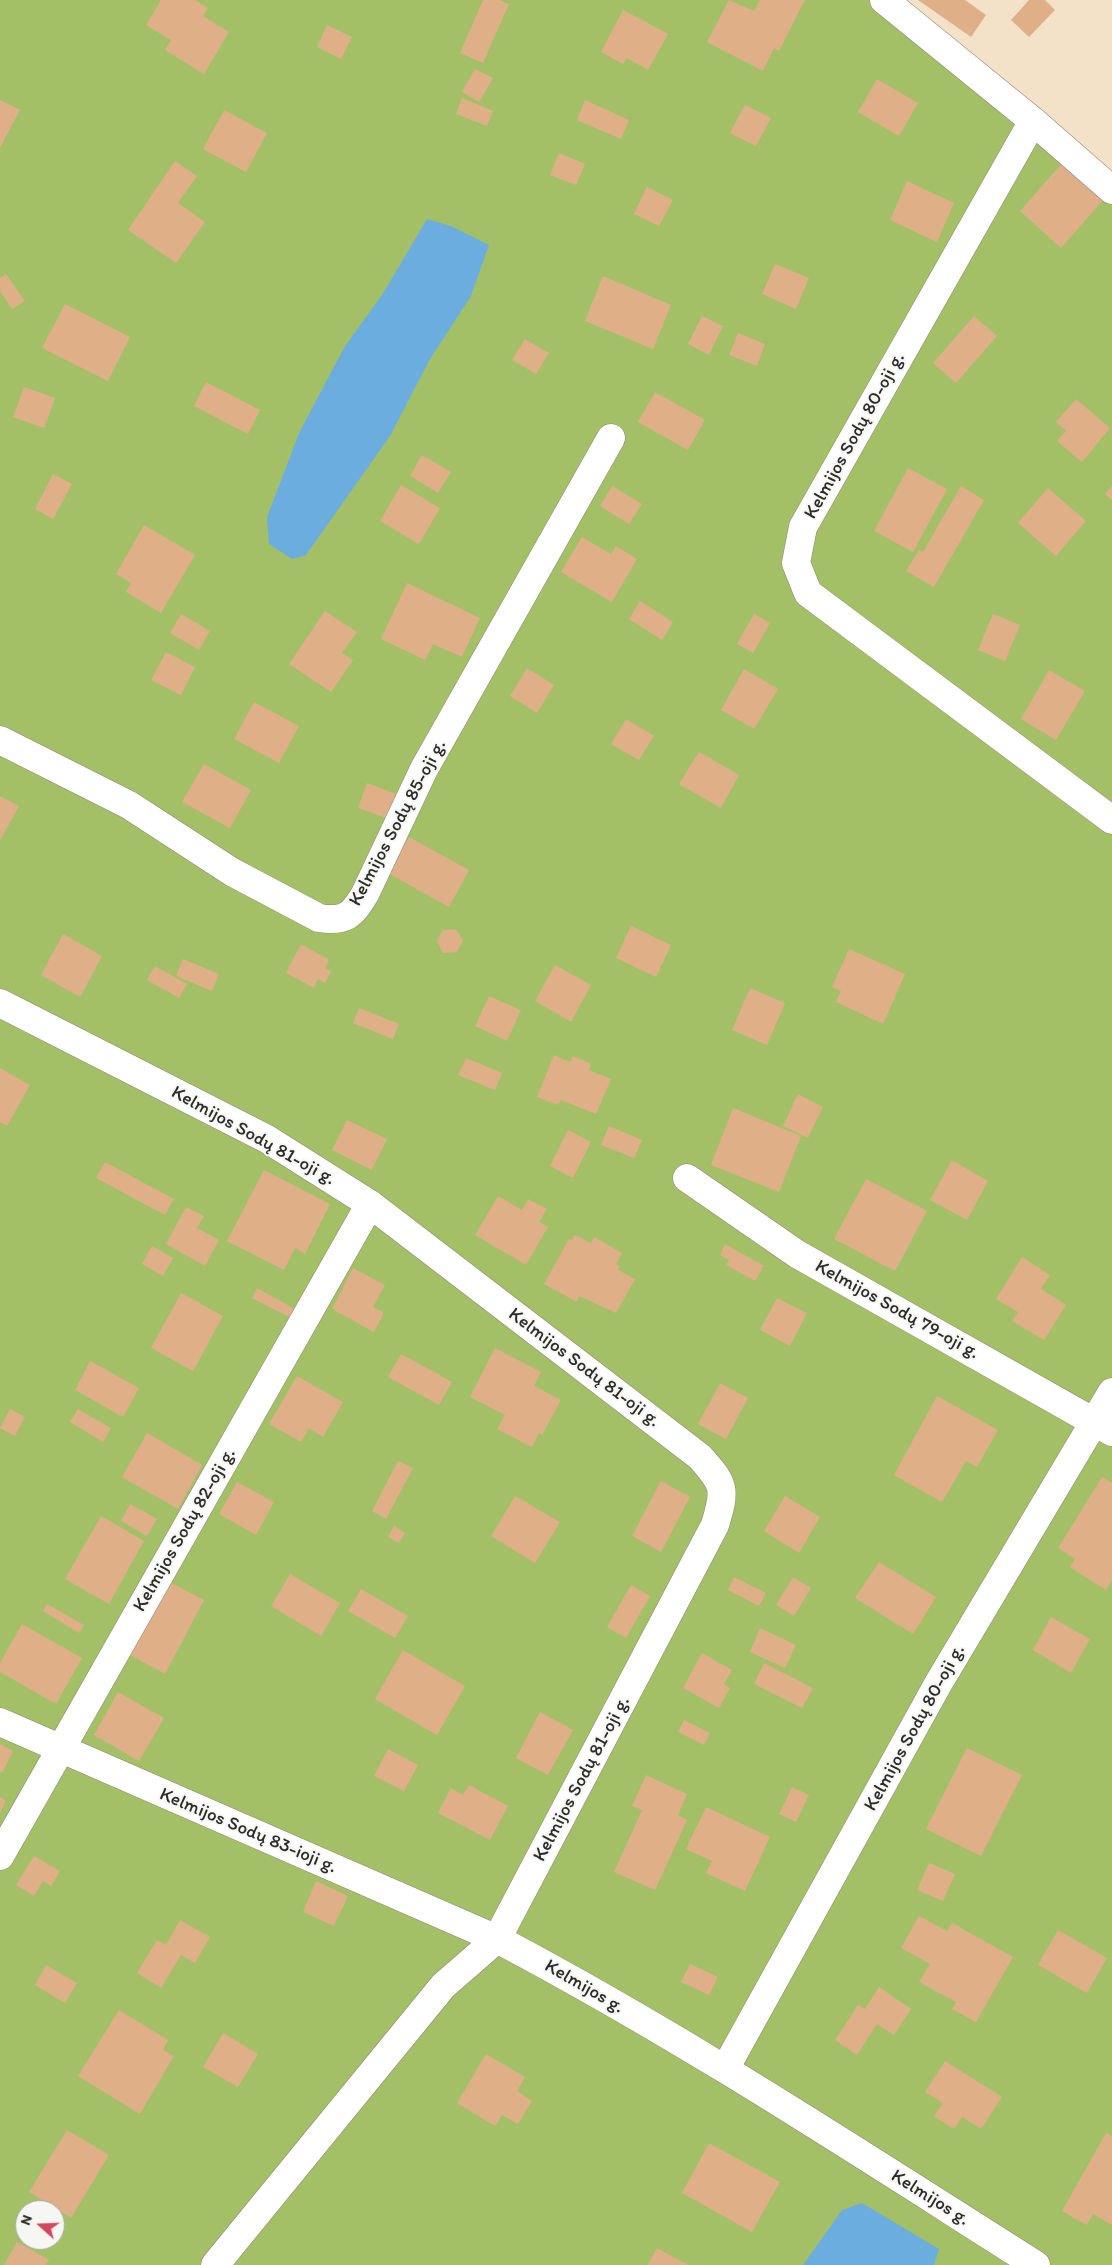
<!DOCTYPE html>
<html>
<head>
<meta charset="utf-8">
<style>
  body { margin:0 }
  #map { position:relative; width:1112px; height:2265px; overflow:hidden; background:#f3e1c8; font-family:Itim,sans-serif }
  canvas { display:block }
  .north { position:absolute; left:15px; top:2200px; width:50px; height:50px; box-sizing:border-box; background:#f6f6f2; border:1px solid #a5a5a2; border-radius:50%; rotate:290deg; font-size:14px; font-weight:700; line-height:20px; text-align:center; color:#2b2b2b }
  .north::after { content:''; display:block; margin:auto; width:18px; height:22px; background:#d1495b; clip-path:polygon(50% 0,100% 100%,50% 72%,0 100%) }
</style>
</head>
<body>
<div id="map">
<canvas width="1112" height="2265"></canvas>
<div class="north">N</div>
</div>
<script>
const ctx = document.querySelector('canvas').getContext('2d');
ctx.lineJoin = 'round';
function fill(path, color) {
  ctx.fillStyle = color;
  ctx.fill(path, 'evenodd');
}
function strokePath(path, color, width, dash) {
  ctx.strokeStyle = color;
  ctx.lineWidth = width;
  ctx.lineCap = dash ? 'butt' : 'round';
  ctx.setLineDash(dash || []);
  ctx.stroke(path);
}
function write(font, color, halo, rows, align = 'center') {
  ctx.font = font + ' Itim,sans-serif';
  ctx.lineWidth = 4;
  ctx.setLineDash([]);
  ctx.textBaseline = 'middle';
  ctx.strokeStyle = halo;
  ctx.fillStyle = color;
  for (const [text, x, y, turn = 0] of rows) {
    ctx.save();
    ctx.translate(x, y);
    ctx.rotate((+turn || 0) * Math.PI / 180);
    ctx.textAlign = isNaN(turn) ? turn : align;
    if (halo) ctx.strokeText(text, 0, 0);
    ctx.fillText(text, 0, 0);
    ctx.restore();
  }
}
const green = new Path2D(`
  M0 0H901L1112 173V2265H0ZM25 2210H55V2240H25Z`);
const water = new Path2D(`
  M427 219 451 226 489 245 471 296 430 359 390 436 306 555 292 559 269 544 267 517 299 433 345 346 382 295Z
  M862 2203 939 2249 934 2265H803L842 2210Z`);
const building = new Path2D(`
  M161 0H195L208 8 203 16 229 32 204 74 165 50 171 40 146 25Z
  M483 0H499L509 4 483 63 460 53Z
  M729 0 754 11 760 0H805L779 51 774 48 763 71 707 42Z
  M918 0H965L986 15 971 37Z
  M1029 0H1045L1055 10 1029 37 1011 20Z
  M623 10 668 34 648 70 627 58 623 64 601 52Z
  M327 25 352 37 341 59 317 47Z
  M475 69 493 78 479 102 462 92Z
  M877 79 918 103 899 136 858 112Z
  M462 98 493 111 487 126 456 114Z
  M0 100 20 110 0 148Z
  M585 100 629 120 621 139 577 120Z
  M745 105 771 118 756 146 730 133Z
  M224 110 267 133 246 172 203 149Z
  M559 153 585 164 576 185 550 175Z
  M175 161 197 176 178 203 205 222 176 263 128 230Z
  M1064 161 1105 198 1061 248 1020 211Z
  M907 181 954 203 937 242 890 220Z
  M647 187 673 200 659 226 634 214Z
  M775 264 809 278 796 309 762 294Z
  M6 274 25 301 12 309 0 291V278Z
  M603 276 671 305 653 349 585 321Z
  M65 304 130 337 108 381 42 348Z
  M702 316 723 326 709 355 688 344Z
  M974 316 997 336 956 383 933 363Z
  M738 333 765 344 757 366 729 355Z
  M525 339 549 353 536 374 512 360Z
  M206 382 260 410 248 434 194 406Z
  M24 387 55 398 44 428 13 417Z
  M655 392 705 420 688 450 638 422Z
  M1076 399 1110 428 1082 462 1057 441 1066 431 1056 422Z
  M422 455 451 472 438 493 410 476Z
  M908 468 947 489 913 552 874 531Z
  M53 474 72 484 53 519 35 509Z
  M401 485 440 508 419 544 380 521Z
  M612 486 642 504 629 524 600 506Z
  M961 486 984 500 934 587 906 571 919 550 923 552Z
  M1112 486V500L1105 494Z
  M1048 488 1086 521 1056 556 1018 523Z
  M144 525 195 555 161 613 126 592 131 583 116 574Z
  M582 537 611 554 616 546 637 559 612 602 561 572Z
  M407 583 480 618 462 657 433 644 425 660 381 639Z
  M640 601 673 622 662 640 629 619Z
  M325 611 357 632 342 653 353 660 331 692 289 664Z
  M181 614 210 631 199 650 170 633Z
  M754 614 770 623 753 653 737 644Z
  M993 614 1020 625 1005 661 978 650Z
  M166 652 195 667 181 695 151 680Z
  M527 668 554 685 537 713 510 696Z
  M744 669 778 689 754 729 721 710Z
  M1049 670 1085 691 1056 740 1021 719Z
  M254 702 299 726 279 763 234 739Z
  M626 719 654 736 639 760 611 744Z
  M699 752 739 775 721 808 679 784Z
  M204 764 251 790 230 828 182 802Z
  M367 783 396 794 386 818 358 808Z
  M0 796 19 806 0 841Z
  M409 837 469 870 449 907 388 873Z
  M631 926 671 945 656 977 616 958Z
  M456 929 463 941 457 952 443 953 437 941 443 930Z
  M63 934 102 956 80 997 41 975Z
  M301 944 329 960 325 968 331 971 325 983 318 979 314 988 286 973Z
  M849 949 905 974 883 1024 836 1002 841 991 832 987Z
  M183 959 219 974 212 991 176 976Z
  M555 965 591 985 571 1022 535 1001Z
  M155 966 187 984 179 998 147 980Z
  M750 988 785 1003 767 1045 732 1030Z
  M489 996 521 1010 507 1041 475 1026Z
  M359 1008 399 1024 393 1039 353 1023Z
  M554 1055 570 1062 573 1056 591 1064 589 1070 611 1079 596 1114 561 1100 558 1105 537 1097Z
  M466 1058 502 1073 495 1090 458 1075Z
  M0 1068 30 1085 7 1126 0 1122Z
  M798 1094 823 1107 808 1138 783 1126Z
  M733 1108 801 1136 779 1192 711 1165Z
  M347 1120 387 1139 372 1170 332 1150Z
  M609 1126 642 1140 634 1158 601 1145Z
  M568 1130 591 1142 573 1178 550 1166Z
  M952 1160 988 1181 967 1220 930 1200Z
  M105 1162 174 1199 165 1215 96 1178Z
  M264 1170 330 1204 305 1254 295 1248 284 1270 227 1241Z
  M866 1179 927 1211 895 1271 834 1239Z
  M498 1196 522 1210 528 1199 547 1209 539 1222 548 1227 526 1265 475 1235Z
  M186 1207 204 1216 197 1228 219 1240 205 1266 166 1244Z
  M575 1235 591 1243 594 1237 622 1253 616 1264 620 1267 618 1270 635 1279 616 1313 579 1296 577 1302 544 1284 569 1239 572 1240Z
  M725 1244 764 1266 755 1281 726 1265 729 1260 720 1255Z
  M152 1246 173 1258 163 1276 142 1264Z
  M1022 1257 1050 1275 1041 1289 1066 1305 1044 1340 1012 1321 1018 1312 996 1299Z
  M353 1268 385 1285 373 1307 384 1313 374 1332 332 1309Z
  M257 1288 295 1309 291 1318 252 1298Z
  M181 1293 223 1316 193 1371 151 1348Z
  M777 1298 807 1313 790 1346 760 1330Z
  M495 1348 541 1372 534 1386 561 1400 542 1435 539 1433 532 1447 497 1429 505 1415 470 1397Z
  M401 1354 452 1382 439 1405 388 1377Z
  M90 1361 139 1388 123 1417 75 1390Z
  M297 1376 343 1402 323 1437 309 1428 301 1442 269 1424Z
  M720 1383 748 1398 726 1439 698 1424Z
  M937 1396 998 1430 977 1467 966 1461 942 1502 894 1475Z
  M10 1409 25 1417 15 1436 0 1428Z
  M78 1409 111 1428 103 1442 70 1422Z
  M147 1433 202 1465 178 1509 122 1477Z
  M398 1461 413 1468 386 1519 372 1511Z
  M1102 1477 1112 1483V1580L1106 1590 1070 1567 1075 1559 1058 1548Z
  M661 1481 690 1497 661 1552 632 1536Z
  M237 1482 274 1502 256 1535 219 1514Z
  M515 1496 560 1522 535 1563 491 1536Z
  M785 1496 820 1517 799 1553 764 1531Z
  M130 1504 157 1519 147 1536 121 1521Z
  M101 1516 144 1541 109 1604 65 1579Z
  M394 1526 405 1533 399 1543 388 1537Z
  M879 1562 936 1597 913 1634 855 1598Z
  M290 1574 340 1603 321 1636 271 1606Z
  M734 1577 766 1593 759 1606 728 1590Z
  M793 1577 811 1588 794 1616 776 1605Z
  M168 1581 204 1600 165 1674 130 1655Z
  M631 1585 650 1596 626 1638 607 1627Z
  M361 1589 408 1616 395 1638 348 1611Z
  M47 1604 84 1625 79 1633 43 1611Z
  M1051 1617 1090 1639 1071 1673 1033 1650Z
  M22 1624 82 1658 56 1704 0 1672V1663Z
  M760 1628 796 1645 785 1668 750 1652Z
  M403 1650 465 1686 437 1735 375 1699Z
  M702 1653 732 1670 724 1684 730 1688 719 1708 683 1688Z
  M764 1663 813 1688 802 1708 754 1684Z
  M118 1692 164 1718 139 1761 94 1735Z
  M540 1712 573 1730 548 1775 516 1758Z
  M684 1720 710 1733 704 1745 678 1732Z
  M0 1744 13 1751 2 1773 0 1772Z
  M967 1748 1022 1775 981 1856 926 1829Z
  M388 1749 418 1765 404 1791 374 1776Z
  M646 1775 687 1794 678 1815 687 1820 655 1890 614 1872 642 1810 632 1806Z
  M469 1785 508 1806 490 1840 438 1813 451 1788 463 1795Z
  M792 1787 809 1795 796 1822 779 1814Z
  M0 1797 6 1801 0 1813Z
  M706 1807 770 1837 745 1891 706 1873 712 1861 686 1849Z
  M34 1856 60 1871 51 1886 43 1881 34 1896 16 1885Z
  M929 1863 955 1874 943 1901 917 1890Z
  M316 1881 348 1896 334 1926 303 1912Z
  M919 1916 947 1931 952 1923 1013 1957 976 2022 952 2009 956 2002 919 1982 930 1964 901 1948Z
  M180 1920 210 1937 195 1963 181 1955 161 1988 137 1973 157 1940 166 1945Z
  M1058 1930 1107 1958 1087 1993 1038 1965Z
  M690 1964 718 1977 709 1995 681 1982Z
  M46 1965 77 1983 65 2003 35 1985Z
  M879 1987 911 2009 894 2035 877 2024 857 2055 835 2040 858 2005 865 2009Z
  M119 2010 168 2040 163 2050 174 2056 140 2114 78 2076Z
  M223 2033 258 2054 238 2087 203 2067Z
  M486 2054 525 2077 517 2091 532 2101 518 2124 502 2115 495 2126 457 2103Z
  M945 2061 1002 2097 981 2129 962 2117 954 2129 934 2116 943 2103 925 2092Z
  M67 2130 109 2155 71 2218 29 2192Z
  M1106 2133 1112 2136V2225L1093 2214 1087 2225 1062 2211Z
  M709 2143 780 2182 752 2232 682 2193Z
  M17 2242 49 2260 46 2265H4Z
  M657 2248 688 2265H648Z`);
const minor = new Path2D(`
  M884 0 1033 121 803 527 796 563 808 593 1112 820
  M1033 121 1112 190
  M0 740 129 805 232 872 319 918C345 922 352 916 365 894L424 769 611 438
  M0 1003 267 1139 370 1204 700 1457C725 1485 726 1489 715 1525L497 1939 0 1722
  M687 1178 797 1254 1112 1432
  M0 1856 370 1204
  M725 2069 938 1684 1112 1392
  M215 2265 443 1986 497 1939C683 2037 859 2153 1036 2265`);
const streetNames = [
  ["Kelmijos Sodų 80-oji g.",855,436,-61],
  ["Kelmijos Sodų 85-oji g.",398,823,-62],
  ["Kelmijos Sodų 81-oji g.",253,1136,29],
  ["Kelmijos Sodų 79-oji g.",897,1310,29],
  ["Kelmijos Sodų 81-oji g.",584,1368,37],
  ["Kelmijos Sodų 82-oji g.",185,1530,-60],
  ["Kelmijos Sodų 80-oji g.",915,1728,-61],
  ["Kelmijos Sodų 81-oji g.",582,1779,-62],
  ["Kelmijos Sodų 83-ioji g.",248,1831,23],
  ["Kelmijos g.",584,1987,30],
  ["Kelmijos g.",930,2198,32]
];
fill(green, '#a3c067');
fill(water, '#6cade0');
fill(building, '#dfaf88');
strokePath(minor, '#8f867a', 29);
strokePath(minor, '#fff', 28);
write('19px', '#2b2b2b', '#f6f6f2', streetNames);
</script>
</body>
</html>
